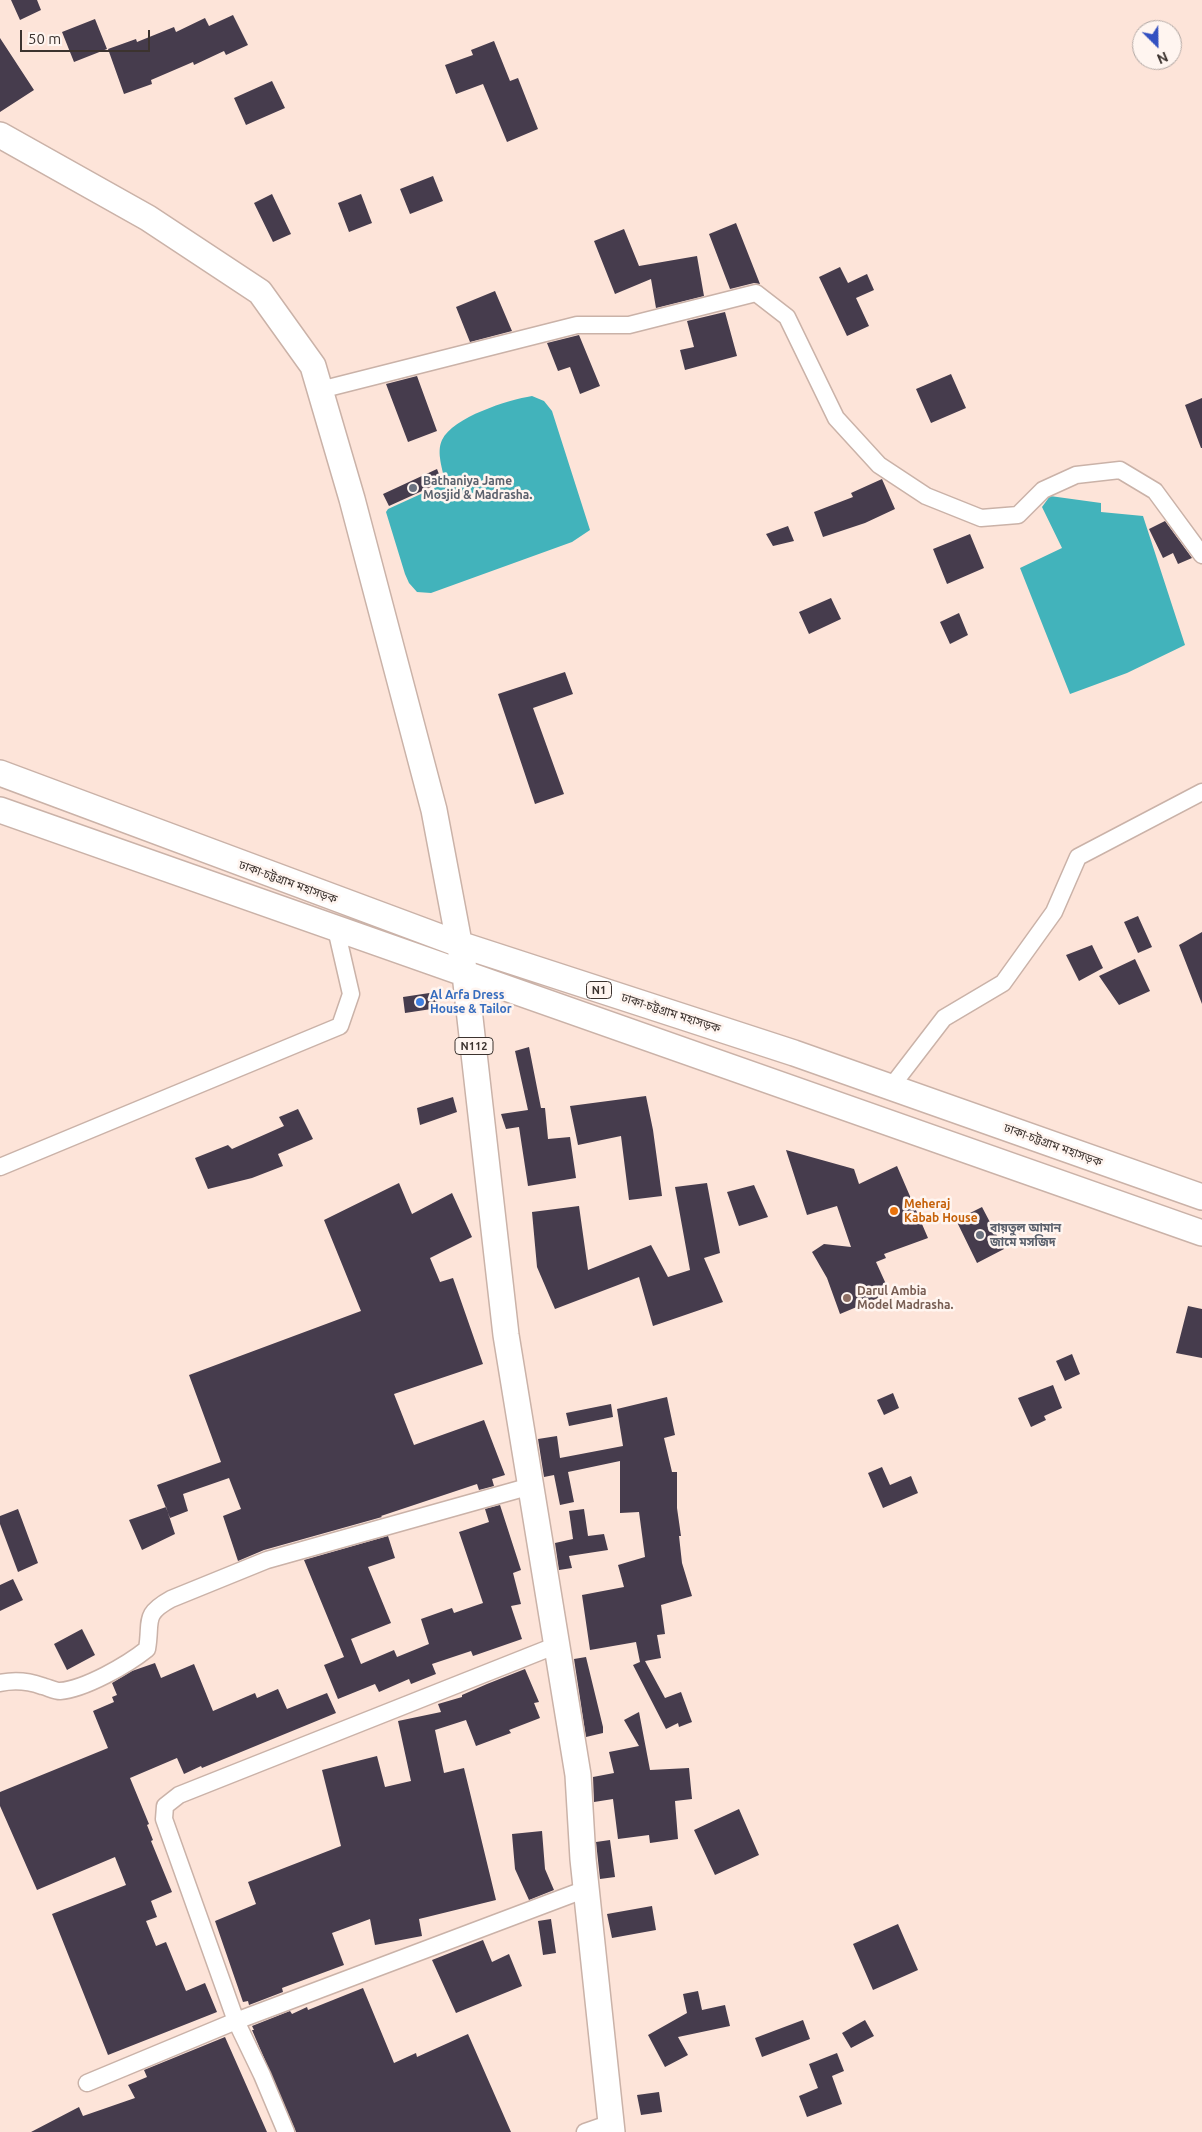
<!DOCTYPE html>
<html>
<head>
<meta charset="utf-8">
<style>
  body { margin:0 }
  #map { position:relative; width:1202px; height:2132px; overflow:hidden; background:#fde4d9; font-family:Ubuntu,sans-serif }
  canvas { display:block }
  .north { position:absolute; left:1132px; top:20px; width:50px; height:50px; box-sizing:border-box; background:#fff5f0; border:1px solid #b1a7a3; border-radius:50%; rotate:157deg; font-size:14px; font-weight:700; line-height:20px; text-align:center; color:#3c332f }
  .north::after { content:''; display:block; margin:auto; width:18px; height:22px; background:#3350c1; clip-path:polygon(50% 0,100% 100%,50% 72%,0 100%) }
  .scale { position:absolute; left:20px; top:30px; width:130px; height:22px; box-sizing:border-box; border:2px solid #3c332f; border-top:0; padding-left:6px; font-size:15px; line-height:18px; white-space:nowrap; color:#3c332f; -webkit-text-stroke:4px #fff5f0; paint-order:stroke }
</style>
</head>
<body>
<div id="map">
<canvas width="1202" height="2132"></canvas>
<div class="north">N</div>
<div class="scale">50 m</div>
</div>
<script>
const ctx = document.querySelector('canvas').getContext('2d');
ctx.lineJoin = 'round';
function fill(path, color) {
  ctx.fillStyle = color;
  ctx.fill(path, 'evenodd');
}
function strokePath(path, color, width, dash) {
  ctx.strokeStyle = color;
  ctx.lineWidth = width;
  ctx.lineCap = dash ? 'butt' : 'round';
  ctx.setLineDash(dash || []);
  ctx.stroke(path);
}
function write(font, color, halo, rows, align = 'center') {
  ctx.font = font + ' Ubuntu,"Noto Sans Bengali",sans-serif';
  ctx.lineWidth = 5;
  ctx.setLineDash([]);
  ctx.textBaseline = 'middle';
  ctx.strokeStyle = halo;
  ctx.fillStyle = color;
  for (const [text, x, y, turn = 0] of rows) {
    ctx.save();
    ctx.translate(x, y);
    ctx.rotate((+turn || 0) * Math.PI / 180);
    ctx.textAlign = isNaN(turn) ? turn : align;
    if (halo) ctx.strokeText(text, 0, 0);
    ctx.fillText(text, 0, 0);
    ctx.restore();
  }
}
const water = new Path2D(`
  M532 396 544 401 552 411 590 530 572 542 431 593 417 592 409 583 405 574 386 512 388 509 445 483C443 469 436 453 442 440 453 417 508 400 532 396Z
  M1050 496 1101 503V512L1143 516 1185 645 1127 673 1070 694 1020 568 1062 548 1042 507Z`);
const building = new Path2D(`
  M11 0H37L41 10 20 20Z
  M233 15 248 45 226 55 224 51 194 65 193 62 151 80 152 84 124 94 108 49 136 39 137 42 174 27 176 32 205 18 209 26Z
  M95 19 107 49 74 62 62 32Z
  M0 38 34 90 0 112Z
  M494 41 510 81 518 78 538 129 507 142 483 84 456 94 445 65 473 55 471 50Z
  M272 81 285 108 246 125 234 98Z
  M433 176 443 201 410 214 400 189Z
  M272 194 291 234 273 242 254 203Z
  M361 194 372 223 349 232 338 203Z
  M736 223 760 284 754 283 730 289 709 234Z
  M624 229 639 266 697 256 704 296 656 308 651 279 615 294 594 241Z
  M840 267 848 283 867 274 874 290 856 298 869 326 847 336 819 277Z
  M495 291 512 331 470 342 456 307Z
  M725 312 737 356 685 370 680 350 694 347 687 321Z
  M579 335 600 386 580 394 570 367 558 371 547 343Z
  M951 374 966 408 931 423 916 389Z
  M417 376 437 431 408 442 386 384Z
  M1202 398V448H1201L1185 405Z
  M437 469 442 482 389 506 383 494Z
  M882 479 895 509 865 523 823 537 814 512 853 497 851 493Z
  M1165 521 1192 558 1178 564 1173 553 1163 558 1149 529Z
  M788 526 794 541 773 546 766 534Z
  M970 534 984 568 947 584 933 549Z
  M831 598 841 619 809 634 799 612Z
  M959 613 968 635 950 644 940 622Z
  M565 672 573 694 533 708 564 794 535 804 498 694Z
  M1138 916 1152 947 1138 953 1124 922Z
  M1202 932V1004L1179 945Z
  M1092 945 1103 968 1079 981 1066 955Z
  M1135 959 1150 991 1119 1005 1099 976Z
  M436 992 438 1008 405 1013 403 997Z
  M529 1047 541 1108H545L548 1139 570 1137 576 1178 528 1186 519 1127 506 1129 501 1114 528 1110 515 1051Z
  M646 1096 653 1130 662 1196 629 1200 621 1136 578 1145 570 1106Z
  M453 1097 457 1112 420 1125 417 1108Z
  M298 1109 313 1139 278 1154 283 1166 252 1178 208 1189 195 1158 228 1145 232 1149 284 1126 279 1117Z
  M786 1150 854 1169 859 1184 897 1166 928 1238 884 1254 886 1258 876 1262 890 1293 840 1314 827 1278 812 1252 824 1244 851 1247 837 1206 807 1215Z
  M399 1183 412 1214 452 1193 472 1237 430 1258 440 1282 453 1278 483 1364 394 1394 414 1445 484 1420 505 1475 492 1479 494 1486 479 1490 477 1484 381 1516 382 1517 264 1550 238 1561 223 1516 241 1509 229 1478 183 1494 188 1511 170 1518 157 1485 221 1462 189 1375 361 1311 324 1220Z
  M707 1183 720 1253 704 1258 723 1302 653 1326 639 1277 555 1309 537 1267 532 1212 579 1206 588 1270 651 1245 668 1277 690 1270 675 1187Z
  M754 1185 768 1217 739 1226 727 1192Z
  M982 1207 1004 1249 977 1263 956 1220Z
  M1188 1306 1202 1309V1358L1176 1353Z
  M1072 1354 1080 1374 1065 1381 1056 1361Z
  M1053 1385 1062 1408 1044 1416 1046 1420 1031 1427 1018 1398Z
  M893 1393 899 1408 884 1415 877 1400Z
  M667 1397 675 1435 664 1438 672 1472H677V1508L681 1536H679L682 1563 692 1596 661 1605 665 1634 657 1635 661 1658 645 1661 665 1698 681 1692 692 1722 679 1727 678 1723 666 1729 633 1665 640 1662 636 1642 590 1650 582 1595 624 1587 618 1565 645 1557 639 1512 620 1513V1461L568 1472 574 1502 560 1505 554 1475 544 1477 538 1439 557 1436 560 1458 623 1446 617 1409Z
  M611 1404 613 1417 569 1426 566 1413Z
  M882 1467 890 1485 911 1476 918 1493 883 1508 868 1473Z
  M500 1505 521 1570 513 1573 521 1604 511 1606 522 1639 473 1656 471 1651 432 1664 436 1674 411 1684 409 1679 379 1692 375 1684 338 1699 324 1665 344 1657 304 1560 388 1536 395 1558 368 1567 391 1623 351 1639 361 1664 394 1650 397 1657 429 1644 421 1619 452 1608 454 1613 483 1603 459 1532 489 1522 485 1509Z
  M166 1507 175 1534 142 1550 129 1520Z
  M18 1509 38 1563 18 1572 0 1524V1516Z
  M584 1509 588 1536 604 1534 608 1550 569 1556 572 1568 559 1570 555 1543 573 1539 569 1511Z
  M13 1579 23 1600 0 1611V1585Z
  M82 1629 95 1655 67 1670 54 1644Z
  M586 1657 603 1727V1733L586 1737 574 1659Z
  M155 1663 161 1678 194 1664 213 1711 255 1693 257 1698 278 1689 287 1709 327 1693 336 1713 202 1768 201 1766 184 1774 177 1758 130 1778 149 1824 147 1825 153 1840 151 1841 172 1892 151 1901 157 1917 146 1921 156 1946 166 1942 186 1991 205 1983 217 2012 108 2055 52 1914 126 1885 115 1857 37 1890 0 1806V1792L108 1748 93 1711 114 1702 112 1697 117 1695 112 1683 132 1671Z
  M525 1669 539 1702 534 1703 540 1718 509 1730 511 1733 476 1746 466 1720 435 1730 444 1773 464 1768 496 1900 419 1919 422 1936 375 1945 370 1919 332 1933 344 1965 282 1988 283 1992 249 2005 248 2001 243 2002 215 1921 256 1904 248 1882 341 1846 322 1770 377 1756 385 1787 411 1781 398 1721 441 1712 438 1704 462 1697V1695L487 1684Z
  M639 1712 650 1770 689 1768 692 1799 675 1801 678 1839 650 1843 649 1835 618 1839 613 1799 594 1802 593 1777 614 1773 609 1752 639 1746 624 1720Z
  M739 1809 759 1855 715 1875 694 1830Z
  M542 1831 545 1869 554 1890 529 1900 515 1869 512 1834Z
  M610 1840 615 1877 600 1879 596 1842Z
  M652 1906 656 1930 612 1938 607 1914Z
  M551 1919 556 1953 543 1955 538 1921Z
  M898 1924 918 1970 873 1990 853 1944Z
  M483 1940 492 1962 509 1954 522 1986 456 2013 432 1960Z
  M363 1988 394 2063 416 2053 417 2057 468 2034 511 2132H296L252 2030H254L252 2026 290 2011 292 2014 307 2007 308 2010Z
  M698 1991 702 2010 725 2005 730 2026 678 2037 688 2055 665 2067 648 2035 687 2013 683 1994Z
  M803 2020 810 2039 762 2057 755 2038Z
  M865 2020 874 2036 851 2048 842 2033Z
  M225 2037 267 2132H31L79 2107 83 2116 135 2098 128 2085 147 2077 144 2070Z
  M837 2053 844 2071 832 2076 842 2104 807 2117 799 2096 818 2088 809 2064Z
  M659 2092 662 2112 641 2115 637 2095Z`);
const minor = new Path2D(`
  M320 390 577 325H629L756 293 787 317 836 418 879 465 926 496 981 518 1018 515 1043 490 1076 475 1120 470 1155 491 1202 555
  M891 1087 944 1018 1003 983 1054 912 1078 857 1202 792
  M0 1167 340 1026 351 994 336 929
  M0 1683C14 1680 28 1681 42 1686 47 1687 55 1691 60 1691 85 1689 127 1665 147 1649 152 1621 142 1615 171 1599L267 1560 531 1486
  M87 2083 236 2021 586 1889
  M286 2132 262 2075 236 2021 164 1819 165 1806 179 1795 557 1645
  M585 2132 611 2123`);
const highway = new Path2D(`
  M0 135 148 218 260 292 313 366 352 499 434 810 465 974 506 1335 578 1775 583 1859 612 2132
  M0 773 459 944 794 1053 1202 1197
  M0 810 1202 1233`);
const markers = [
  [413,488,5,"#6b7280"],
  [420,1002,5,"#3f7fe0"],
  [894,1211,5,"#e8710a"],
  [980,1235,5,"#6b7280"],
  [847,1298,5,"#8d6e63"]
];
const shields = [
  [599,990,25],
  [474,1046,38]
];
const shieldNames = [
  ["N1",599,990],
  ["N112",474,1046]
];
const worshipNames = [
  ["Bathaniya Jame",423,481],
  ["Mosjid & Madrasha.",423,495],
  ["বায়তুল আমান",990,1228],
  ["জামে মসজিদ",990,1242]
];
const streetNames = [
  ["ঢাকা-চট্টগ্রাম মহাসড়ক",288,882,20],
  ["ঢাকা-চট্টগ্রাম মহাসড়ক",671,1013,18],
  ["ঢাকা-চট্টগ্রাম মহাসড়ক",1053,1145,20]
];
const shopNames = [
  ["Al Arfa Dress",430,995],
  ["House & Tailor",430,1009]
];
const foodNames = [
  ["Meheraj",904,1204],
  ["Kabab House",904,1218]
];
const educationNames = [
  ["Darul Ambia",857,1291],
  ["Model Madrasha.",857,1305]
];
fill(water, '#42b3bb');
fill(building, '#463c4d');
strokePath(minor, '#cab2a8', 19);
strokePath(highway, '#cab2a8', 28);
strokePath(minor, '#fff', 16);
strokePath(highway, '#fff', 25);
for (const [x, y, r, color] of markers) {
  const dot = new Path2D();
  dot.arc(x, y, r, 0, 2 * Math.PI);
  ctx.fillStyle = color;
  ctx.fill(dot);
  strokePath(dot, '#fff5f0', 2);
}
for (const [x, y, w] of shields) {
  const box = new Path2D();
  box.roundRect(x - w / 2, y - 8.5, w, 17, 4);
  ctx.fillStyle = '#fff5f0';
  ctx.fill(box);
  strokePath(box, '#3c332f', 1);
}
write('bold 11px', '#3c332f', null, shieldNames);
write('bold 12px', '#5b616d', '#fff5f0', worshipNames, 'left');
write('12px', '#3c332f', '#fff5f0', streetNames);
write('bold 12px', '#366cbe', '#fff5f0', shopNames, 'left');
write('bold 12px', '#c56008', '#fff5f0', foodNames, 'left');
write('bold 12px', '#785e54', '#fff5f0', educationNames, 'left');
</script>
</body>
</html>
